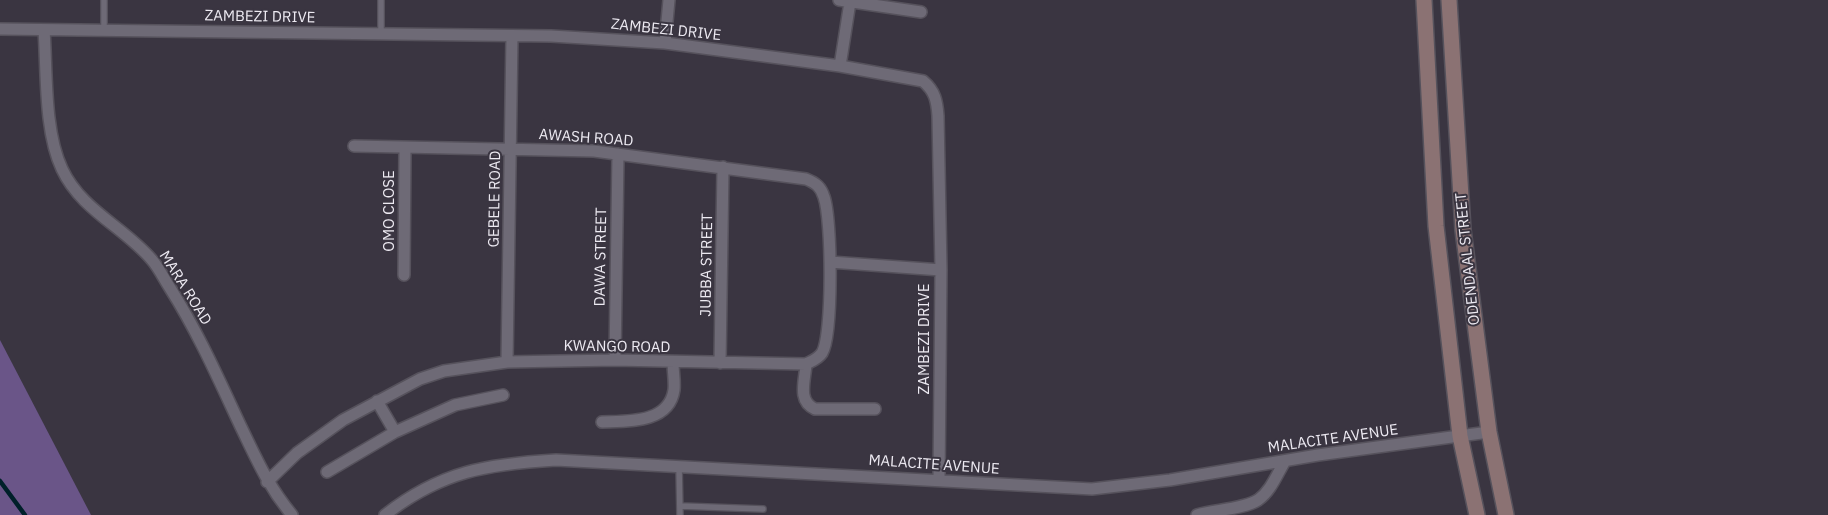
<!DOCTYPE html>
<html>
<head>
<meta charset="utf-8">
<style>
  body { margin:0 }
  canvas { display:block; background:#3a3541 }
</style>
</head>
<body>
<canvas width="1828" height="515"></canvas>
<script>
const ctx = document.querySelector('canvas').getContext('2d');
ctx.lineJoin = 'round';
function fill(path, color) {
  ctx.fillStyle = color;
  ctx.fill(path, 'evenodd');
}
function strokePath(path, color, width, dash) {
  ctx.strokeStyle = color;
  ctx.lineWidth = width;
  ctx.lineCap = dash ? 'butt' : 'round';
  ctx.setLineDash(dash || []);
  ctx.stroke(path);
}
function write(font, color, halo, rows, align = 'center') {
  ctx.font = font + ' "IBM Plex Sans",sans-serif';
  ctx.lineWidth = 4;
  ctx.setLineDash([]);
  ctx.textBaseline = 'middle';
  ctx.strokeStyle = halo;
  ctx.fillStyle = color;
  for (const [text, x, y, turn = 0] of rows) {
    ctx.save();
    ctx.translate(x, y);
    ctx.rotate((+turn || 0) * Math.PI / 180);
    ctx.textAlign = isNaN(turn) ? turn : align;
    if (halo) ctx.strokeText(text, 0, 0);
    ctx.fillText(text, 0, 0);
    ctx.restore();
  }
}
const green = new Path2D(`
  M0 340 91 515H0Z`);
const stream = new Path2D(`
  M0 481 25 515`);
const lane = new Path2D(`
  M104 31V0
  M381 34V0
  M679 466 680 515
  M680 506 763 509`);
const street = new Path2D(`
  M839 0 921 12
  M0 29 551 36 665 43 840 66 923 81C935 91 937 101 938 116L941 270 939 479
  M44 30C47 72 44 131 62 169 81 210 124 227 152 260 159 268 164 279 170 288 198 332 219 380 241 427 257 460 268 486 292 515
  M665 43 669 0
  M840 66 850 2
  M830 262 941 270
  M404 275 405 148
  M615 360 618 154
  M507 362 512 36
  M720 363 723 167
  M806 364C805 381 797 401 815 409H875
  M377 401 395 432 455 405 503 395
  M602 422C626 421 669 424 674 390 675 382 673 371 673 363
  M327 472 395 432
  M267 482 297 453 343 420 420 379 444 371 507 362 615 360 806 364C812 361 818 359 822 353 833 335 832 219 824 197 821 187 816 183 806 179L594 151 354 146
  M385 515C441 471 488 464 556 460L1092 489 1170 480 1318 455 1489 432
  M1197 515C1214 510 1244 509 1258 500 1271 491 1277 474 1285 461`);
const secondary = new Path2D(`
  M1424 0 1436 226 1460 436 1477 515
  M1449 0 1463 230 1489 432 1506 515`);
const streetNames = [
  ["ZAMBEZI DRIVE",260,17,1],
  ["ZAMBEZI DRIVE",666,30,6],
  ["AWASH ROAD",586,138,4],
  ["GEBELE ROAD",495,199,-89],
  ["OMO CLOSE",390,211,-90],
  ["DAWA STREET",601,257,-89],
  ["ODENDAAL STREET",1468,259,-96],
  ["JUBBA STREET",707,265,-89],
  ["MARA ROAD",185,288,58],
  ["ZAMBEZI DRIVE",925,339,-90],
  ["KWANGO ROAD",617,347,1],
  ["MALACITE AVENUE",1333,439,-8],
  ["MALACITE AVENUE",934,465,4]
];
fill(green, '#6a5588');
strokePath(stream, '#00202a', 4.5);
strokePath(lane, '#56525c', 8);
strokePath(street, '#56525c', 14);
strokePath(secondary, '#56525c', 18);
strokePath(lane, '#6e6a76', 5.5);
strokePath(street, '#6e6a76', 11);
strokePath(secondary, '#8b7273', 15);
write('15px', '#edeaf2', '#3a3541', streetNames);
</script>
</body>
</html>
